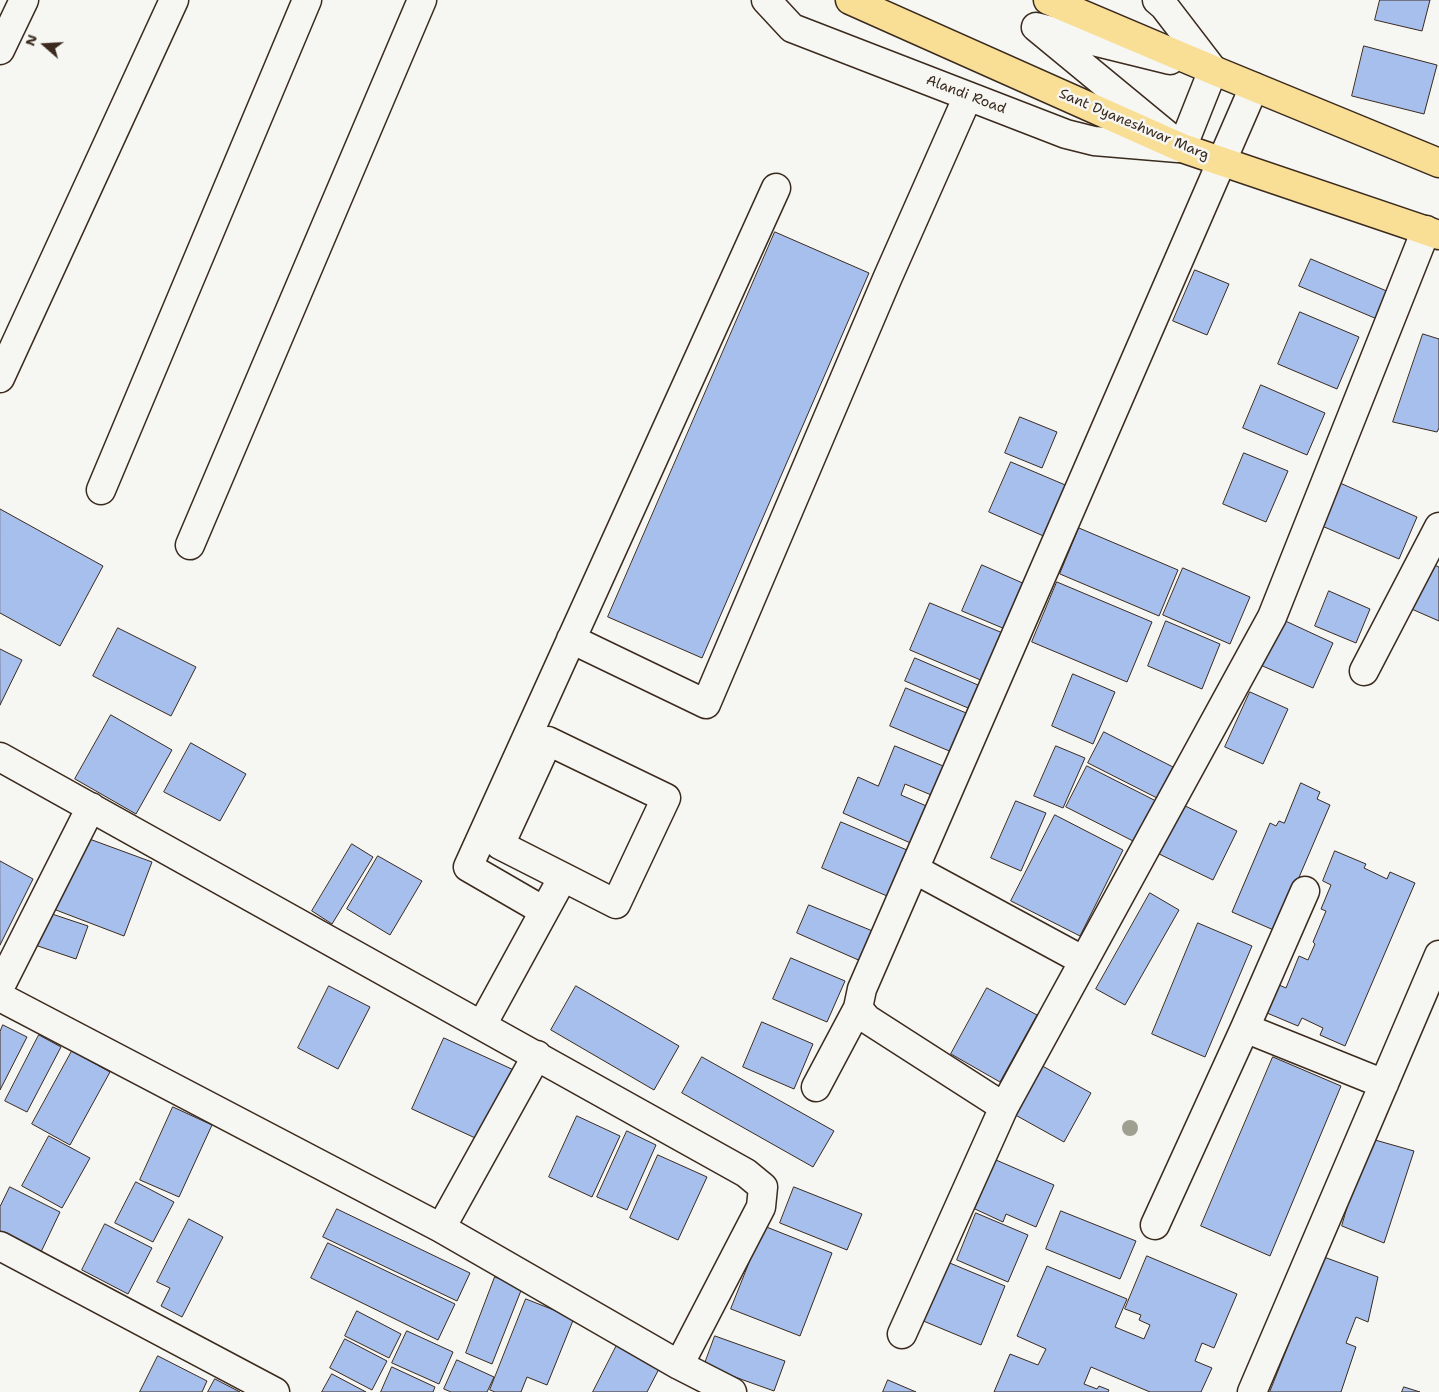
<!DOCTYPE html>
<html>
<head>
<meta charset="utf-8">
<style>
  body { margin:0 }
  #map { position:relative; width:1439px; height:1392px; overflow:hidden; background:#f6f6f2; font-family:"Shantell Sans",sans-serif }
  canvas { display:block }
  .north { position:absolute; left:20px; top:20px; width:50px; height:50px; -webkit-text-stroke:4px #f6f6f2; paint-order:stroke; rotate:289deg; font-size:14px; font-weight:700; line-height:20px; text-align:center; color:#3b2a1e }
  .north::after { content:''; display:block; margin:auto; width:18px; height:22px; background:#3b2a1e; clip-path:polygon(50% 0,100% 100%,50% 72%,0 100%) }
</style>
</head>
<body>
<div id="map">
<canvas width="1439" height="1392"></canvas>
<div class="north">N</div>
</div>
<script>
const ctx = document.querySelector('canvas').getContext('2d');
ctx.lineJoin = 'round';
function fill(path, color) {
  ctx.fillStyle = color;
  ctx.fill(path, 'evenodd');
}
function strokePath(path, color, width, dash) {
  ctx.strokeStyle = color;
  ctx.lineWidth = width;
  ctx.lineCap = dash ? 'butt' : 'round';
  ctx.setLineDash(dash || []);
  ctx.stroke(path);
}
function write(font, color, halo, rows, align = 'center') {
  ctx.font = font + ' "Shantell Sans",sans-serif';
  ctx.lineWidth = 5;
  ctx.setLineDash([]);
  ctx.textBaseline = 'middle';
  ctx.strokeStyle = halo;
  ctx.fillStyle = color;
  for (const [text, x, y, turn = 0] of rows) {
    ctx.save();
    ctx.translate(x, y);
    ctx.rotate((+turn || 0) * Math.PI / 180);
    ctx.textAlign = isNaN(turn) ? turn : align;
    if (halo) ctx.strokeText(text, 0, 0);
    ctx.fillText(text, 0, 0);
    ctx.restore();
  }
}
const building = new Path2D(`
  M1380 0H1430L1422 31 1375 20Z
  M1364 46 1437 65 1424 114 1352 96Z
  M775 232 869 273 702 658 608 617Z
  M1311 259 1389 292 1377 319 1299 286Z
  M1195 270 1229 284 1207 335 1173 321Z
  M1300 312 1359 337 1337 389 1278 364Z
  M1423 334 1439 339V428L1437 432 1393 422Z
  M1261 385 1325 413 1307 455 1243 428Z
  M1020 417 1057 432 1042 468 1005 453Z
  M1244 453 1288 471 1266 522 1223 504Z
  M1011 462 1070 487 1048 538 989 512Z
  M1340 483 1417 517 1399 559 1322 526Z
  M0 509 103 566 60 646 0 613Z
  M1079 528 1178 570 1159 616 1060 574Z
  M1427 562 1439 567V621L1407 607Z
  M982 565 1036 589 1017 634 962 611Z
  M1183 568 1250 597 1230 644 1163 615Z
  M1057 582 1152 622 1127 682 1032 642Z
  M1329 591 1370 609 1356 643 1315 626Z
  M930 603 1010 636 990 684 910 650Z
  M1279 618 1333 643 1313 688 1258 664Z
  M1166 621 1220 644 1202 689 1148 666Z
  M118 628 196 667 171 716 93 676Z
  M0 649 22 660 0 705Z
  M915 658 985 688 975 711 905 681Z
  M1073 674 1115 692 1093 744 1052 726Z
  M906 688 971 715 954 753 890 726Z
  M1250 692 1288 709 1263 764 1225 747Z
  M111 715 172 750 136 814 75 779Z
  M1104 732 1173 767 1157 798 1088 763Z
  M191 743 246 774 220 821 164 792Z
  M895 746 948 768 936 797 905 784 901 795 931 808 915 845 843 813 858 777 878 786Z
  M1056 746 1085 758 1063 808 1034 796Z
  M1087 766 1156 801 1135 842 1066 807Z
  M1301 783 1320 792 1317 799 1330 805 1276 931 1232 912 1270 823 1276 826 1279 821 1284 823Z
  M1016 801 1046 813 1021 871 991 858Z
  M1179 803 1237 831 1213 880 1155 852Z
  M1055 815 1123 850 1080 936 1011 901Z
  M841 822 914 853 894 899 822 868Z
  M84 837 152 862 124 936 56 910Z
  M352 844 373 857 332 924 312 911Z
  M1335 851 1366 864 1364 868 1387 879 1390 872 1415 883 1345 1046 1320 1035 1323 1028 1302 1018 1298 1026 1267 1013 1279 985 1286 988 1299 956 1308 960 1315 944 1313 942 1326 911 1321 909 1331 885 1323 881Z
  M378 856 422 881 390 935 347 909Z
  M0 861 33 879 0 945Z
  M1150 893 1179 910 1125 1005 1096 989Z
  M809 905 875 932 863 962 797 933Z
  M43 911 88 926 76 959 32 944Z
  M1198 923 1252 946 1205 1057 1152 1034Z
  M791 958 845 981 827 1022 773 999Z
  M329 986 370 1007 338 1069 298 1048Z
  M576 986 679 1046 654 1090 551 1030Z
  M987 988 1037 1015 1000 1082 951 1054Z
  M762 1022 813 1044 794 1089 743 1067Z
  M3 1025 27 1037 0 1090V1032Z
  M39 1035 61 1047 27 1112 5 1101Z
  M444 1038 516 1071 484 1142 412 1109Z
  M72 1051 110 1072 70 1145 32 1124Z
  M702 1057 834 1131 813 1167 682 1093Z
  M1273 1057 1341 1086 1270 1256 1201 1226Z
  M1037 1063 1091 1093 1064 1142 1010 1112Z
  M173 1107 212 1125 179 1197 140 1180Z
  M577 1116 620 1136 592 1197 549 1177Z
  M627 1131 656 1145 627 1210 597 1197Z
  M49 1136 90 1158 62 1208 22 1186Z
  M1368 1138 1414 1151 1384 1243 1342 1226Z
  M658 1155 707 1177 678 1240 630 1218Z
  M996 1160 1054 1185 1036 1227 1006 1214 1003 1222 975 1209Z
  M136 1182 174 1202 153 1242 115 1223Z
  M10 1187 60 1212 41 1252 0 1232V1207Z
  M794 1187 862 1214 847 1250 780 1223Z
  M337 1209 470 1273 457 1301 323 1237Z
  M1061 1211 1136 1241 1120 1279 1046 1249Z
  M976 1213 1028 1235 1008 1282 957 1260Z
  M189 1219 223 1237 182 1317 161 1306 170 1288 157 1282Z
  M105 1224 152 1248 128 1294 82 1270Z
  M764 1226 832 1253 800 1336 731 1309Z
  M328 1243 455 1304 438 1340 311 1278Z
  M1147 1256 1237 1294 1214 1348 1202 1343 1195 1361 1212 1368 1201 1392H1150L1091 1367 1084 1384 1097 1389 1099 1386 1109 1390 1108 1392H994L1010 1354 1038 1365 1046 1349 1017 1336 1047 1266 1127 1299 1115 1327 1144 1339 1150 1325 1139 1320 1141 1315 1125 1309Z
  M1324 1257 1378 1277 1368 1322 1356 1317 1346 1343 1356 1347 1341 1392H1270Z
  M945 1261 1005 1286 981 1345 921 1320Z
  M495 1277 522 1288 492 1364 466 1353Z
  M526 1299 574 1318 547 1385 527 1377 521 1392H495L490 1390Z
  M357 1311 401 1334 389 1358 345 1336Z
  M407 1331 453 1352 439 1384 392 1363Z
  M715 1336 785 1361 774 1391 704 1366Z
  M345 1339 387 1361 372 1390 330 1368Z
  M617 1345 660 1367 647 1392H593Z
  M158 1356 207 1381 202 1392H140Z
  M457 1360 494 1377 487 1392H451L444 1389Z
  M392 1367 435 1387 433 1392H381Z
  M332 1374 366 1392H322Z
  M215 1379 240 1392H208Z
  M888 1380 916 1392H883Z
  M1404 1387 1420 1392H1402Z`);
const minor = new Path2D(`
  M766 0 792 28 1066 134 1094 141 1178 148
  M1157 0 1164 6 1213 70
  M0 50 24 0
  M1170 60 1036 27 1173 140
  M1182 148 1213 70
  M0 378 174 0
  M101 490 307 0
  M190 545 422 0
  M571 639 706 704 887 279 968 96
  M1364 671 1439 527
  M0 757 746 1173 763 1187 761 1207 679 1365 441 1228 0 997
  M914 869 1084 961
  M544 911 468 867 776 188
  M0 987 91 807
  M482 1025 563 877 616 904 666 798 548 741 500 845 563 877
  M1245 1028 1384 1084
  M816 1087 858 1008
  M1004 1107 867 1019 858 1008 862 989 1254 87
  M1155 1225 1245 1028 1305 891
  M441 1228 537 1055
  M0 1246 275 1392
  M902 1334 1004 1107 1272 617 1426 230
  M679 1365 732 1392
  M1252 1392 1439 955`);
const major = new Path2D(`
  M850 0 1182 148 1439 235
  M1048 0 1213 70 1439 163`);
const trees = [
  [1130,1128]
];
const streetNames = [
  ["Alandi Road",966,95,21],
  ["Sant Dyaneshwar Marg",1134,125,23]
];
fill(building, '#a7bfed');
strokePath(building, '#3b2a1e', 1);
strokePath(minor, '#3b2a1e', 31);
strokePath(major, '#3b2a1e', 31);
strokePath(minor, '#f6f6f2', 28);
strokePath(major, '#f9df96', 28);
ctx.fillStyle = '#a0a091';
for (const [x, y] of trees) {
  ctx.beginPath();
  ctx.arc(x, y, 8, 0, 2 * Math.PI);
  ctx.fill();
}
write('14px', '#3b2a1e', '#f6f6f2', streetNames);
</script>
</body>
</html>
